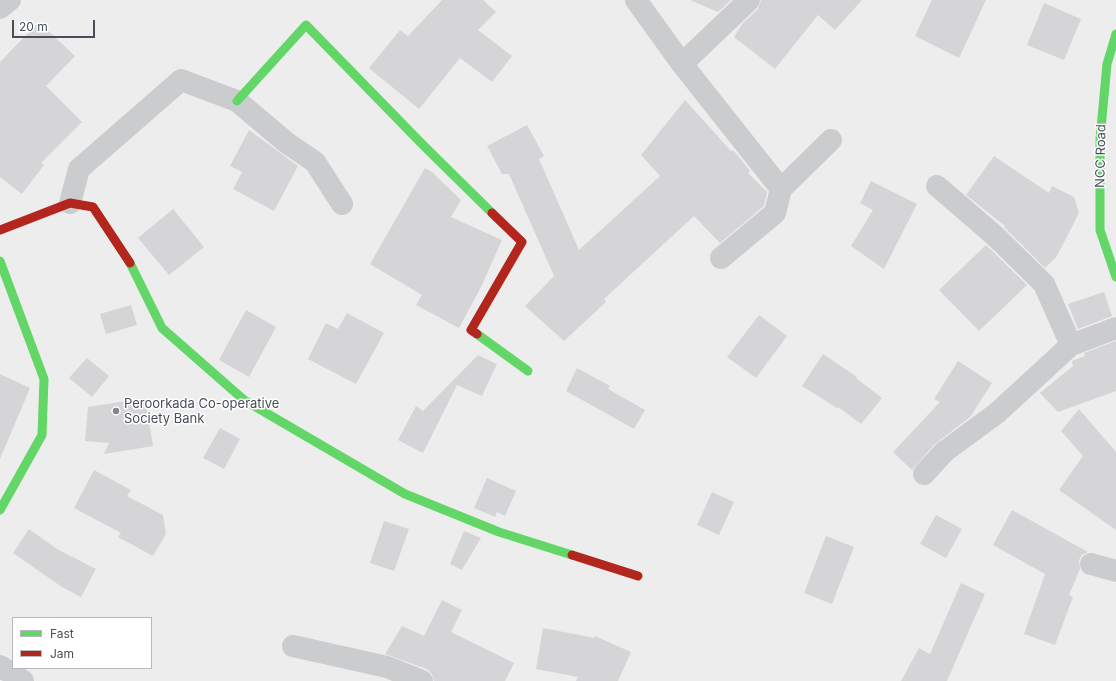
<!DOCTYPE html>
<html>
<head>
<meta charset="utf-8">
<style>
  body { margin:0 }
  #map { position:relative; width:1116px; height:681px; overflow:hidden; background:#eeeded; font-family:Inter,sans-serif }
  canvas { display:block }
  .legend { position:absolute; left:12px; top:617px; width:140px; height:52px; box-sizing:border-box; background:#fff; border:1px solid #b5b8bc; margin:0; padding:5px 7px; list-style:none; font-size:12px; color:#474e57 }
  .legend li { display:flex; align-items:center; gap:8px; height:20px }
  .legend b { width:20px; border:1px solid #b5b8bc }
  .scale { position:absolute; left:12px; top:20px; width:83px; height:18px; box-sizing:border-box; border:2px solid #474e57; border-top:0; padding-left:5px; font-size:12px; line-height:14px; white-space:nowrap; color:#474e57; -webkit-text-stroke:3px #fff; paint-order:stroke }
</style>
</head>
<body>
<div id="map">
<canvas width="1116" height="681"></canvas>
<ul class="legend">
<li><b style="height:5px;background:#63d668"></b>Fast</li>
<li><b style="height:5px;background:#b3261e"></b>Jam</li>
</ul>
<div class="scale">20 m</div>
</div>
<script>
const ctx = document.querySelector('canvas').getContext('2d');
ctx.lineJoin = 'round';
function fill(path, color) {
  ctx.fillStyle = color;
  ctx.fill(path, 'evenodd');
}
function strokePath(path, color, width, dash) {
  ctx.strokeStyle = color;
  ctx.lineWidth = width;
  ctx.lineCap = dash ? 'butt' : 'round';
  ctx.setLineDash(dash || []);
  ctx.stroke(path);
}
function write(font, color, halo, rows, align = 'center') {
  ctx.font = font + ' Inter,sans-serif';
  ctx.lineWidth = 3;
  ctx.setLineDash([]);
  ctx.textBaseline = 'middle';
  ctx.strokeStyle = halo;
  ctx.fillStyle = color;
  for (const [text, x, y, turn = 0] of rows) {
    ctx.save();
    ctx.translate(x, y);
    ctx.rotate((+turn || 0) * Math.PI / 180);
    ctx.textAlign = isNaN(turn) ? turn : align;
    if (halo) ctx.strokeText(text, 0, 0);
    ctx.fillText(text, 0, 0);
    ctx.restore();
  }
}
const building = new Path2D(`
  M442 0H483L496 12 478 30 512 56 492 82 460 58 419 109 369 68 400 30 408 36Z
  M690 0H731L718 12Z
  M761 0H862L835 30 818 15 775 69 734 37 743 23 758 9Z
  M932 0H986L959 58 915 36Z
  M1044 3 1081 19 1064 60 1027 45Z
  M39 22 75 56 46 86 82 122 41 163 44 165 22 194 0 177V62Z
  M685 100 731 151 733 150 739 157 750 171 748 173 767 192 764 206 720 243 694 216 604 299 606 302 564 341 525 306 554 276 509 174H502L487 146 527 125 544 156 539 159 579 250 660 176 641 155Z
  M249 130 298 166 274 211 233 189 242 172 230 166Z
  M994 156 1049 193 1052 186 1074 197 1079 213 1057 256 1045 268 1004 227 1005 226 966 195Z
  M425 168 432 172 461 200 451 217 502 240 480 289 459 328 416 305 422 295 370 264Z
  M871 181 917 204 884 269 851 246 873 210 860 203Z
  M173 209 204 247 169 275 138 238Z
  M986 245 1027 285 979 331 939 290Z
  M1104 292 1112 316 1078 329 1068 304Z
  M131 305 137 325 106 334 100 314Z
  M246 310 276 327 249 377 219 360Z
  M347 313 384 333 356 384 308 359 326 323 338 329Z
  M759 315 787 336 756 378 727 357Z
  M1116 341V391L1058 412 1040 393 1073 366 1072 361 1085 356 1084 353Z
  M823 354 857 377 856 378 882 398 861 424 838 407 837 408 802 386Z
  M478 355 497 364 482 396 457 385 423 453 398 440 416 406 423 411Z
  M87 358 109 376 92 397 69 378Z
  M958 361 992 383 970 417 935 444 912 470 893 452 940 402 934 399Z
  M577 368 610 386 608 389 645 410 634 429 566 391Z
  M0 374 30 388 0 459Z
  M145 398 153 446 104 454 109 443 85 441 88 407Z
  M1079 409 1116 452V530L1059 490 1083 456 1061 431Z
  M220 428 240 439 224 469 203 458Z
  M94 470 131 490 127 496 163 515 166 534 153 556 118 537 121 533 74 508Z
  M487 478 516 491 505 516 497 512 495 517 474 508Z
  M712 492 734 502 719 535 697 525Z
  M1012 510 1088 552 1082 555 1079 560 1080 569 1069 595 1073 597 1055 645 1024 634 1045 574 993 545Z
  M936 515 962 529 946 558 920 544Z
  M384 521 409 529 394 571 370 563Z
  M29 529 57 549 96 569 81 597 62 587 13 553Z
  M464 531 481 538 462 570 450 564Z
  M826 536 854 547 832 604 804 593Z
  M961 583 985 594 947 681H901L919 648 930 654Z
  M442 600 462 610 451 632 514 663 505 681H434L432 674 427 669 385 654 402 626 424 636Z
  M543 628 595 638V636L631 652 618 681H576L578 677 536 669Z`);
const street = new Path2D(`
  M636 0 682 64 749 0
  M0 8 10 0
  M682 64 781 189
  M937 186 994 235 1044 284 1071 345
  M70 203 79 169 181 80 237 101 287 143 315 162 342 204
  M721 258 775 213 781 189 831 140
  M924 474 944 452 997 413 1071 345 1116 328
  M1091 564 1116 571
  M293 646 387 667 422 681
  M0 666 23 681`);
const fast = new Path2D(`
  M1116 34 1107 64 1100 139V230L1116 277
  M237 101 306 25 423 145 492 213
  M0 261 44 379 42 435 0 510
  M130 263 162 328 244 400 405 494 499 532 572 555
  M477 334 528 371`);
const jam = new Path2D(`
  M0 230 70 203 93 207 130 263
  M477 334 471 330 522 242 492 213
  M572 555 638 576`);
const markers = [
  [116,411,4,"#81868c"]
];
const streetNames = [
  ["NCC Road",1101,156,-89]
];
const poiNames = [
  ["Peroorkada Co-operative",124,404],
  ["Society Bank",124,419]
];
fill(building, '#d5d5d7');
strokePath(street, '#caccce', 22);
strokePath(fast, '#63d668', 9);
strokePath(jam, '#b3261e', 9);
for (const [x, y, r, color] of markers) {
  const dot = new Path2D();
  dot.arc(x, y, r, 0, 2 * Math.PI);
  ctx.fillStyle = color;
  ctx.fill(dot);
  strokePath(dot, '#fff', 1.5);
}
write('13px', '#474e57', '#fff', streetNames);
write('13px', '#474e57', '#fff', poiNames, 'left');
</script>
</body>
</html>
